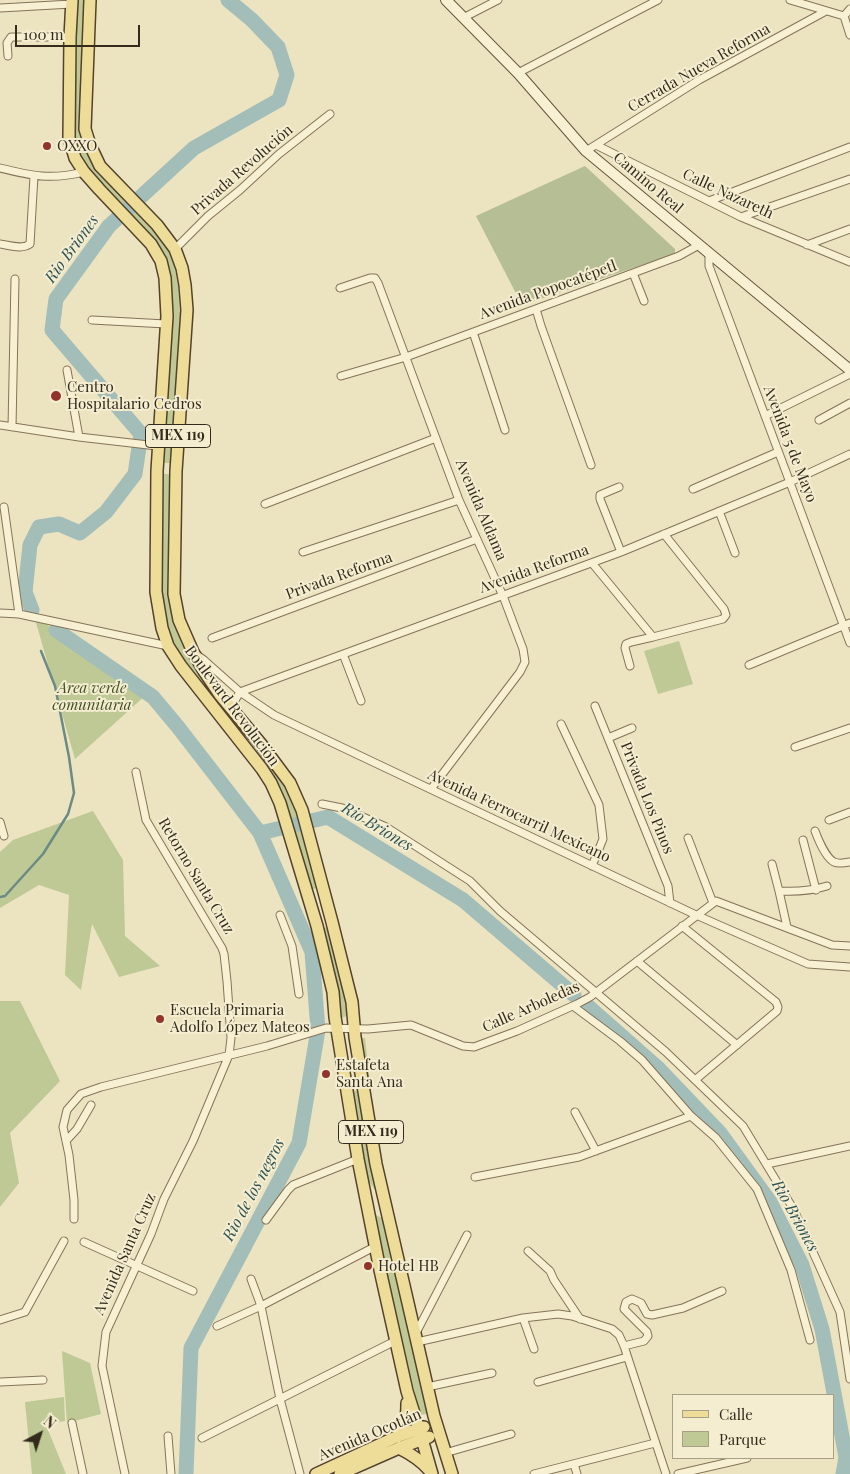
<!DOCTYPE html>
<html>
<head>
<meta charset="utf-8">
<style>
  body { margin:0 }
  #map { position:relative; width:850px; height:1474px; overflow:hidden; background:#ece3c1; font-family:"Playfair Display",serif }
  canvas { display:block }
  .legend { position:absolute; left:672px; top:1394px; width:162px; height:65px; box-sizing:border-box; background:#f4edd0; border:1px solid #a79f88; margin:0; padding:6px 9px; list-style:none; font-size:15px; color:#342b1d }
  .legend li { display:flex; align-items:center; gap:10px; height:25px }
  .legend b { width:25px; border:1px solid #a79f88 }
  .north { position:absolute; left:15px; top:1409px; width:50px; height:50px; -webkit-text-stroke:4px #f4edd0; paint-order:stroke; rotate:40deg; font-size:14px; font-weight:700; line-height:20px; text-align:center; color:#342b1d }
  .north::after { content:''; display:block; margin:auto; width:18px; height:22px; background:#342b1d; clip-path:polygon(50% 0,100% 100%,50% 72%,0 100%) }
  .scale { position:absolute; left:15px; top:25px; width:125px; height:22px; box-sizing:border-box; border:2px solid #342b1d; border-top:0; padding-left:6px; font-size:15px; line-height:18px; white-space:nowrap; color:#342b1d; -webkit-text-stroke:4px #f4edd0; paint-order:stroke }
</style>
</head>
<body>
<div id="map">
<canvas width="850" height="1474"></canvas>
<ul class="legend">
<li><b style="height:6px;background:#eedc99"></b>Calle</li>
<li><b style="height:14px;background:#bec995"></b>Parque</li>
</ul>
<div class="north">N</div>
<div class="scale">100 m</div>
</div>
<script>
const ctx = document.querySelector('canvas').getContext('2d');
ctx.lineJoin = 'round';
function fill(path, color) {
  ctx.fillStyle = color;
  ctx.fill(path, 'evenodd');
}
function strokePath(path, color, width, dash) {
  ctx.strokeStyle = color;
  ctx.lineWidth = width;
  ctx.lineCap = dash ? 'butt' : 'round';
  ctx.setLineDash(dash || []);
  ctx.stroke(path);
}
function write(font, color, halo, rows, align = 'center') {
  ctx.font = font + ' "Playfair Display",serif';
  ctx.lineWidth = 4;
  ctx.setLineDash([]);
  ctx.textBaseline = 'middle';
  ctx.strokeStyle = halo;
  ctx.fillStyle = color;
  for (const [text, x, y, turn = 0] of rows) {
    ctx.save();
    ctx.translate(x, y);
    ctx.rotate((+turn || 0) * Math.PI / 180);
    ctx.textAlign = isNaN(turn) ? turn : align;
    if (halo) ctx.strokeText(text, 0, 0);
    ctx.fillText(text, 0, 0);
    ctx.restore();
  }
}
const green = new Path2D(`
  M76 0H87L81 131 96 170 160 238 170 253 174 264 178 287 180 313 171 463H160L163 262 88 170 78 152 73 133Z
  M160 473 173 475 172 592 185 642 288 783 322 886 308 891 282 803 201 688 173 642 160 592Z
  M35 619 42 621 146 695 75 759Z
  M679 641 693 684 658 694 644 651Z
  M93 811 123 860 125 936 160 966 119 977 92 924 81 990 65 975 69 895 39 885 0 908V852L13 840Z
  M328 926C336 956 344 985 347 1016L341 1018 338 988 324 930V928Z
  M0 1001H20L60 1081 10 1133 19 1183 0 1207Z
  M365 1038 370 1083 367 1094 358 1039Z
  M350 1089 357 1091 377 1193 366 1177Z
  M373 1214 385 1219 409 1335 430 1413 420 1415Z
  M62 1351 90 1363 101 1414 67 1423Z
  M64 1397 65 1421 46 1425 66 1474H32L25 1402Z`);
const cemetery = new Path2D(`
  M585 166 675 249V254L522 305 476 216Z`);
const stream = new Path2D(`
  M0 897 5 896 43 854 68 814 74 793 69 757 55 686 41 651`);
const river = new Path2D(`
  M32 610 25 592 30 545 39 527 59 524 80 533 106 512 135 474 141 434 52 330 56 299 109 226 194 148 279 100 287 75 278 47 252 20 228 0
  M56 630 153 697 178 727 260 833 328 817 463 900 574 995
  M589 1007 657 1067 720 1133 770 1202 802 1265 822 1329 846 1457 843 1474
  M186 1474 191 1348 299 1143 318 1030 312 952 260 833`);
const street = new Path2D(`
  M790 0 844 16
  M0 8 72 4
  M844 16 850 35
  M844 16 850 9
  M463 18 498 0
  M8 56 7 43 11 37H70
  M518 73 658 0
  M596 145 741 217 850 262
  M586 151 699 80 826 11
  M0 168C32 176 51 180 84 172
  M709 201 850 147
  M741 217 850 179
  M0 244C9 245 22 250 30 244L34 176
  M807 245 850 229
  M175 249 208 216 240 190 279 154 330 114
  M709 254V266L850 643
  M633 273 644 301
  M340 288 370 278H375L378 283 459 500 503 596 523 649 525 662 520 672 431 789
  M536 309 541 326 591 465
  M92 320 166 324
  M473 332 505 430
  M67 370 79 437
  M341 376 406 357 679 256 699 245
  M765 416 850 374
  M819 420 850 403
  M0 425 79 437 157 446
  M12 427 15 279
  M619 487 600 495V499L621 552
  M693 489 778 452
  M265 504 436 438
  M4 507 19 614
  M719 511 735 553
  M303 552 459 500
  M592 563 653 637
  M0 613 19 614 168 646
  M212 638 477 539
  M343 654 361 701
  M197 655 204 660 240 692 274 715 696 915 808 964 850 967
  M749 665 850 623
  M630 666 625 648 626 644 631 642 653 637 723 619 726 615 724 609 664 534
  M595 706 668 886 670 903
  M231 707 240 692 621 552 790 482 850 454
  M561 724 599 805 603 839 592 866
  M608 738 632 728
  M795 747 850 728
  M322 804 342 808 386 827 470 881 500 911 666 1052 743 1126 794 1210 840 1312 850 1379
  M829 820 850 812
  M0 822 4 836
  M815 831C818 839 826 858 834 862 838 864 845 863 850 862
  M688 838 713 903
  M803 840 816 890
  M772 864 779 891 787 927
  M779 891C796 892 811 891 827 886
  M280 915 292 946 299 994
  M682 926 776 1002 778 1007 777 1011 695 1080
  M637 961 737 1045
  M573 1006 620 1041 642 1060 691 1116 716 1138 757 1189 791 1270 810 1340
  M575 1112 596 1151
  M66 1141 77 1129 91 1105
  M767 1164 850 1146
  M475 1177 579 1157 691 1116
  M74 1219V1200L69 1155 63 1127 67 1110 81 1094 101 1087 267 1046 326 1028 368 1029 411 1025 463 1046 474 1047 517 1031 577 1004 590 997 716 901 832 945 850 946
  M266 1220 288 1190 293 1185 358 1159
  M84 1242 193 1291
  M528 1251 550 1271 554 1280 580 1319
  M251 1279 261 1306 280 1399 300 1474
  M523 1318 534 1349
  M0 1320 25 1312 64 1241
  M217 1326 261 1306 376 1246
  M415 1335 467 1235
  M417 1342 523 1318 558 1314 572 1316 612 1329 619 1335 624 1346 666 1474
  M624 1346 644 1341 648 1336 647 1332 624 1309 626 1302 632 1299 641 1303 647 1314 652 1315 683 1308 722 1291
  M0 1382 43 1380
  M538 1382 627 1357
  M427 1387 492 1373
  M72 1423 83 1474
  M168 1436 171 1474
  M202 1438 395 1341
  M445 1453 511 1434
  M574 1464 577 1474
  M125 1474 102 1366 106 1332 151 1234 164 1199 193 1141 229 1055 231 1038 227 981 224 954 222 948 146 820 136 772
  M534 1474 655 1443
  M678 1474 747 1458`);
const secondary = new Path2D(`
  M446 0 518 73 586 151 850 370`);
const primary = new Path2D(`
  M72 0 70 37 69 138 75 158 84 172 99 189 151 244 161 261 165 278 167 316 157 471 156 592 162 628 168 646 181 666 262 769 271 783 280 803 317 926 333 992 335 1017 358 1159 380 1270 407 1391 422 1439 432 1474
  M90 0 85 129 90 145 100 166 157 225 175 249 182 268 185 285 187 310 176 471 174 594 179 620 193 652 204 671 220 695 261 744 290 783 302 810 332 922 352 1002 355 1037 376 1164 434 1416 452 1474
  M397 1437C406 1425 407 1418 407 1403
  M399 1448C411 1454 421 1460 430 1471
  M316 1474 396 1437 424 1427
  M340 1474 399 1448 429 1437`);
const markers = [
  [47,146,5,"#91352c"],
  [56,396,6,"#91352c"],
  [160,1019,5,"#91352c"],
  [326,1074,5,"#91352c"],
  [368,1266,5,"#91352c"]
];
const shields = [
  [178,436,65],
  [371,1132,65]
];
const shieldNames = [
  ["MEX 119",178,436],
  ["MEX 119",371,1132]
];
const streetNames = [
  ["Cerrada Nueva Reforma",699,68,-30],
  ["Privada Revolución",242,170,-41],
  ["Camino Real",648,183,40],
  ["Calle Nazareth",728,194,25],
  ["Avenida Popocatépetl",548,290,-20],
  ["Avenida 5 de Mayo",790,444,69],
  ["Avenida Aldama",481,510,67],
  ["Avenida Reforma",534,569,-20],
  ["Privada Reforma",339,576,-20],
  ["Boulevard Revolución",232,706,53],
  ["Privada Los Pinos",647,798,68],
  ["Avenida Ferrocarril Mexicano",519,816,25],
  ["Retorno Santa Cruz",196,876,59],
  ["Calle Arboledas",531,1007,-24],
  ["Avenida Santa Cruz",125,1254,-66],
  ["Avenida Ocotlán",370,1435,-23]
];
const poiNames = [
  ["OXXO",57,146],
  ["Centro",67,387],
  ["Hospitalario Cedros",67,404],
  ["Escuela Primaria",170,1010],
  ["Adolfo López Mateos",170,1027],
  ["Estafeta",336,1065],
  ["Santa Ana",336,1082],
  ["Hotel HB",378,1266]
];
const parkNames = [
  ["Area verde",92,688],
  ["comunitaria",92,705]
];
const waterNames = [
  ["Rio Briones",72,249,-54],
  ["Rio Briones",377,827,31],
  ["Rio de los negros",254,1190,-62],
  ["Rio Briones",795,1216,61]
];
fill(green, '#bec995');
fill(cemetery, '#b5be94');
strokePath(stream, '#6b8b86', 2.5);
strokePath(river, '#a3beb9', 15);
strokePath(street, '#847459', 9);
strokePath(secondary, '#66553d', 12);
strokePath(primary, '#52422e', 14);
strokePath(street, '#f7f0d3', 7);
strokePath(secondary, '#f7f0d3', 10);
strokePath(primary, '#eedc99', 11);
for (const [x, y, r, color] of markers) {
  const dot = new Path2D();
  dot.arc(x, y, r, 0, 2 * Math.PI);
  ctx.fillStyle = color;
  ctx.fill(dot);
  strokePath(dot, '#f4edd0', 2);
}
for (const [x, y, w] of shields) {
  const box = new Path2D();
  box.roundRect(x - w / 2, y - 11.5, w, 23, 4);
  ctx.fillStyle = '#f4edd0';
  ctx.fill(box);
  strokePath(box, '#342b1d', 1);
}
write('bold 14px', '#342b1d', null, shieldNames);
write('15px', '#342b1d', '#f4edd0', streetNames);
write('15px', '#342b1d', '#f4edd0', poiNames, 'left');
write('italic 15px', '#415024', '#f4edd0', parkNames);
write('italic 16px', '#2d5354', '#f4edd0', waterNames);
</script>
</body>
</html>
